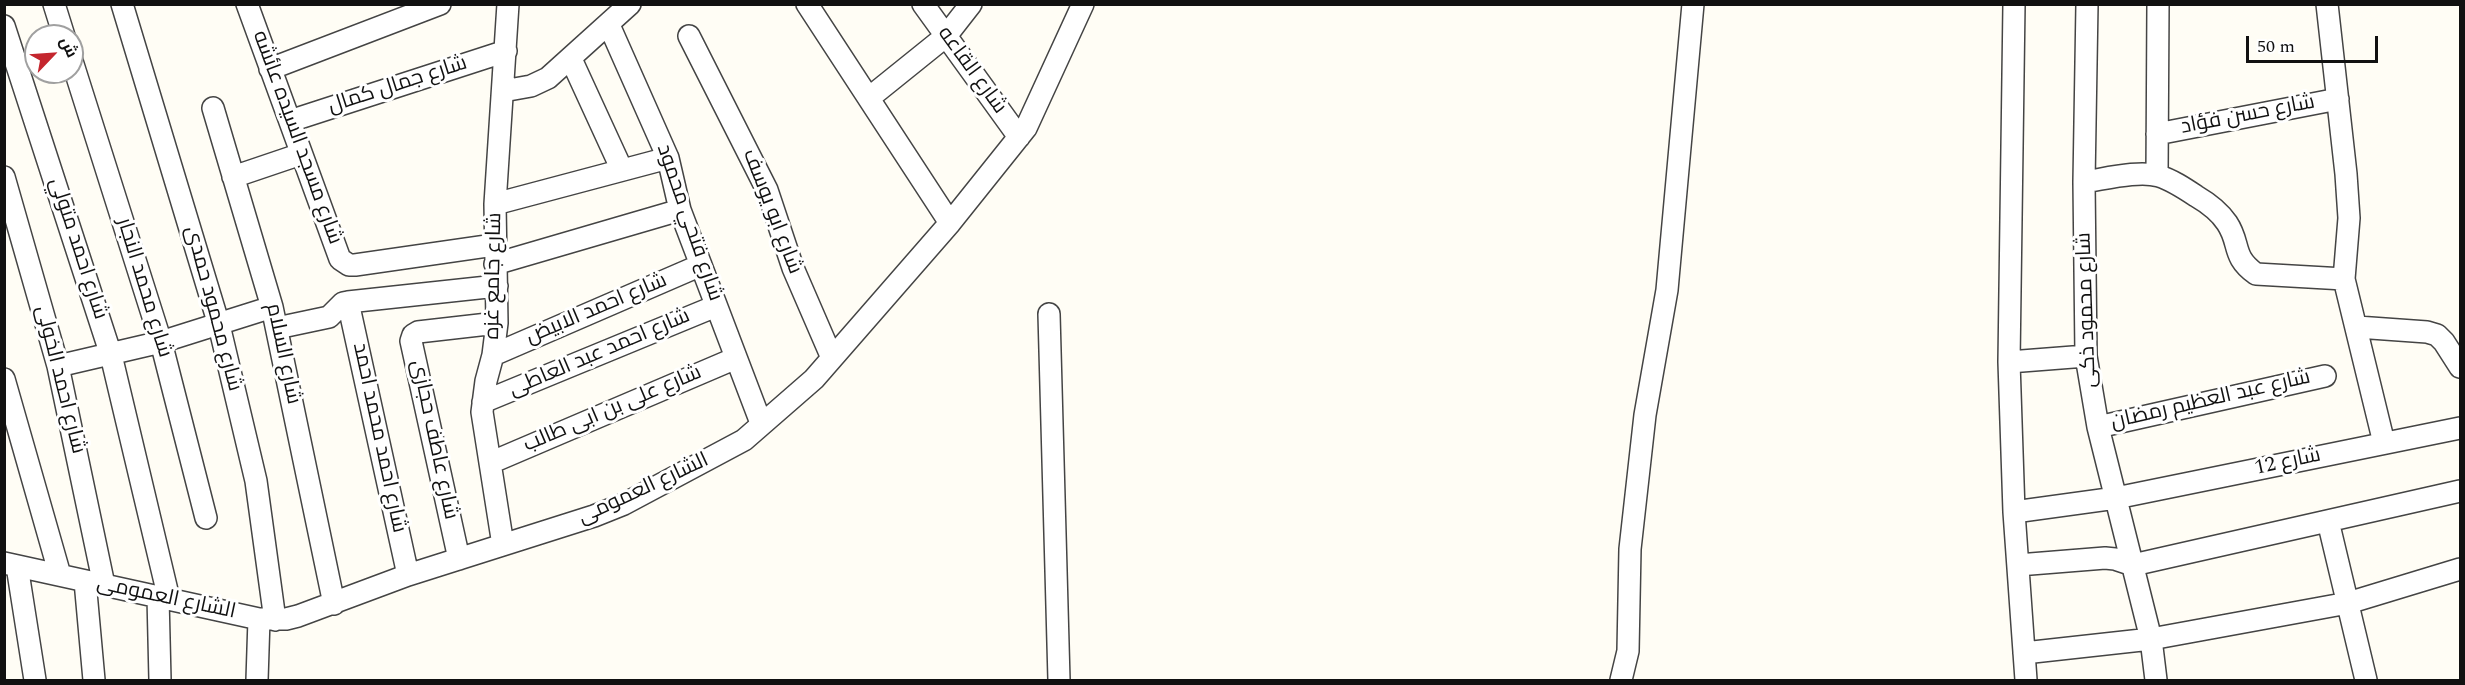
<!DOCTYPE html>
<html>
<head>
<meta charset="utf-8">
<style>
  body { margin:0 }
  #map { position:relative; width:2465px; height:685px; overflow:hidden; background:#fffdf5; font-family:Spectral,Cairo,serif }
  canvas { display:block }
  .frame { position:absolute; inset:0; border:6px solid #111; pointer-events:none }
  .north { position:absolute; left:24px; top:24px; width:60px; height:60px; box-sizing:border-box; background:#fff; border:2px solid #a0a0a0; border-radius:50%; rotate:65deg; font-size:16px; font-weight:700; line-height:24px; text-align:center; color:#111 }
  .north::after { content:''; display:block; margin:auto; width:21px; height:27px; background:#c4262e; clip-path:polygon(50% 0,100% 100%,50% 72%,0 100%) }
  .scale { position:absolute; left:2246px; top:36px; width:132px; height:27px; box-sizing:border-box; border:3px solid #111; border-top:0; padding-left:8px; font-size:18px; line-height:21px; white-space:nowrap; color:#111; -webkit-text-stroke:4px #fff; paint-order:stroke }
</style>
</head>
<body>
<div id="map">
<canvas width="2465" height="685"></canvas>
<div class="frame"></div>
<div class="north">ش</div>
<div class="scale">50 m</div>
</div>
<script>
const ctx = document.querySelector('canvas').getContext('2d');
ctx.lineJoin = 'round';
function strokePath(path, color, width, dash) {
  ctx.strokeStyle = color;
  ctx.lineWidth = width;
  ctx.lineCap = dash ? 'butt' : 'round';
  ctx.setLineDash(dash || []);
  ctx.stroke(path);
}
function write(font, color, halo, rows, align = 'center') {
  ctx.font = font + ' Spectral,Cairo,serif';
  ctx.lineWidth = 6;
  ctx.setLineDash([]);
  ctx.textBaseline = 'middle';
  ctx.strokeStyle = halo;
  ctx.fillStyle = color;
  for (const [text, x, y, turn = 0] of rows) {
    ctx.save();
    ctx.translate(x, y);
    ctx.rotate((+turn || 0) * Math.PI / 180);
    ctx.textAlign = isNaN(turn) ? turn : align;
    if (halo) ctx.strokeText(text, 0, 0);
    ctx.fillText(text, 0, 0);
    ctx.restore();
  }
}
const minor = new Path2D(`
  M54 4 64 36
  M122 4 219 325 256 481 275 620
  M247 4 340 259 349 265H355L494 245
  M807 4 950 223
  M923 4 1019 137
  M2014 4 2009 362 2014 512 2026 680
  M2087 4 2084 182 2086 356 2098 427 2151 639 2156 680
  M2327 4 2346 174 2349 218 2344 279 2384 443
  M609 25 668 158 680 210 761 423
  M4 26 111 355 169 599
  M689 36 767 190 793 268 832 358
  M571 59 622 170
  M72 61 161 342 206 518
  M270 69 440 4
  M503 91 531 86 548 78 630 4
  M869 98 946 36 971 4
  M213 108 272 307 334 604
  M290 121 506 51
  M2157 134 2338 99
  M2157 175 2158 4
  M4 177 58 366 104 585
  M233 177 301 154
  M2084 182C2105 179 2139 170 2159 176 2172 180 2184 188 2196 196 2208 203 2219 211 2227 223 2241 244 2231 256 2256 274L2344 279
  M495 204 668 158
  M495 264 680 210
  M348 302 408 575
  M1049 314 1059 680
  M2357 327 2427 332 2437 335 2444 342 2460 367
  M277 328 329 317 343 303 348 302 497 286
  M493 355 701 265
  M2009 362 2086 356
  M58 366 161 342 272 307
  M4 379 60 575
  M483 402 716 306
  M2098 427 2325 376
  M490 463 736 358
  M2014 512 2116 498 2460 428
  M2328 521 2366 680
  M503 545 482 412 486 381 493 355 497 323 495 204 508 4
  M459 559 411 341 413 335 418 332 497 323
  M4 563 259 619H286L298 616 408 575 594 516 624 504 744 440 814 379 950 223 1026 128 1083 4
  M2018 565 2105 558 2115 559 2133 565 2460 491
  M17 566 35 680
  M85 581 94 680
  M158 597 160 680
  M2024 653 2151 639 2348 603 2460 569
  M257 680 259 619
  M1621 680 1628 651 1630 549 1645 415 1667 290 1693 4`);
const streetNames = [
  ["شارع القاعه",971,71,54],
  ["شارع جمال كمال",398,86,-18],
  ["شارع حسن فؤاد",2248,116,-11],
  ["شارع مسجد السيده عائشه",296,138,70],
  ["شارع ابو يوسف",771,212,69],
  ["شارع فتحي محمود",688,223,71],
  ["شارع احمد متولي",77,249,72],
  ["شارع جامع غزه",495,276,-89],
  ["شارع محمد النجار",143,288,73],
  ["شارع محمود حمدى",212,309,75],
  ["شارع احمد الابيض",597,310,-23],
  ["شارع محمود ذكى",2088,310,-92],
  ["شارع السلام",282,354,78],
  ["شارع احمد عبد العاطى",600,354,-23],
  ["شارع احمد الخولى",59,380,76],
  ["شارع عبد العظيم رمضان",2211,401,-13],
  ["شارع على بن ابى طالب",613,410,-23],
  ["شارع احمد محمد احمد",378,438,78],
  ["شارع عاطف حجازى",433,440,78],
  ["شارع 12",2288,463,-12],
  ["الشارع العمومى",644,490,-25],
  ["الشارع العمومى",166,599,12]
];
strokePath(minor, '#444', 24);
strokePath(minor, '#fff', 21);
write('21px', '#111', '#fff', streetNames);
</script>
</body>
</html>
